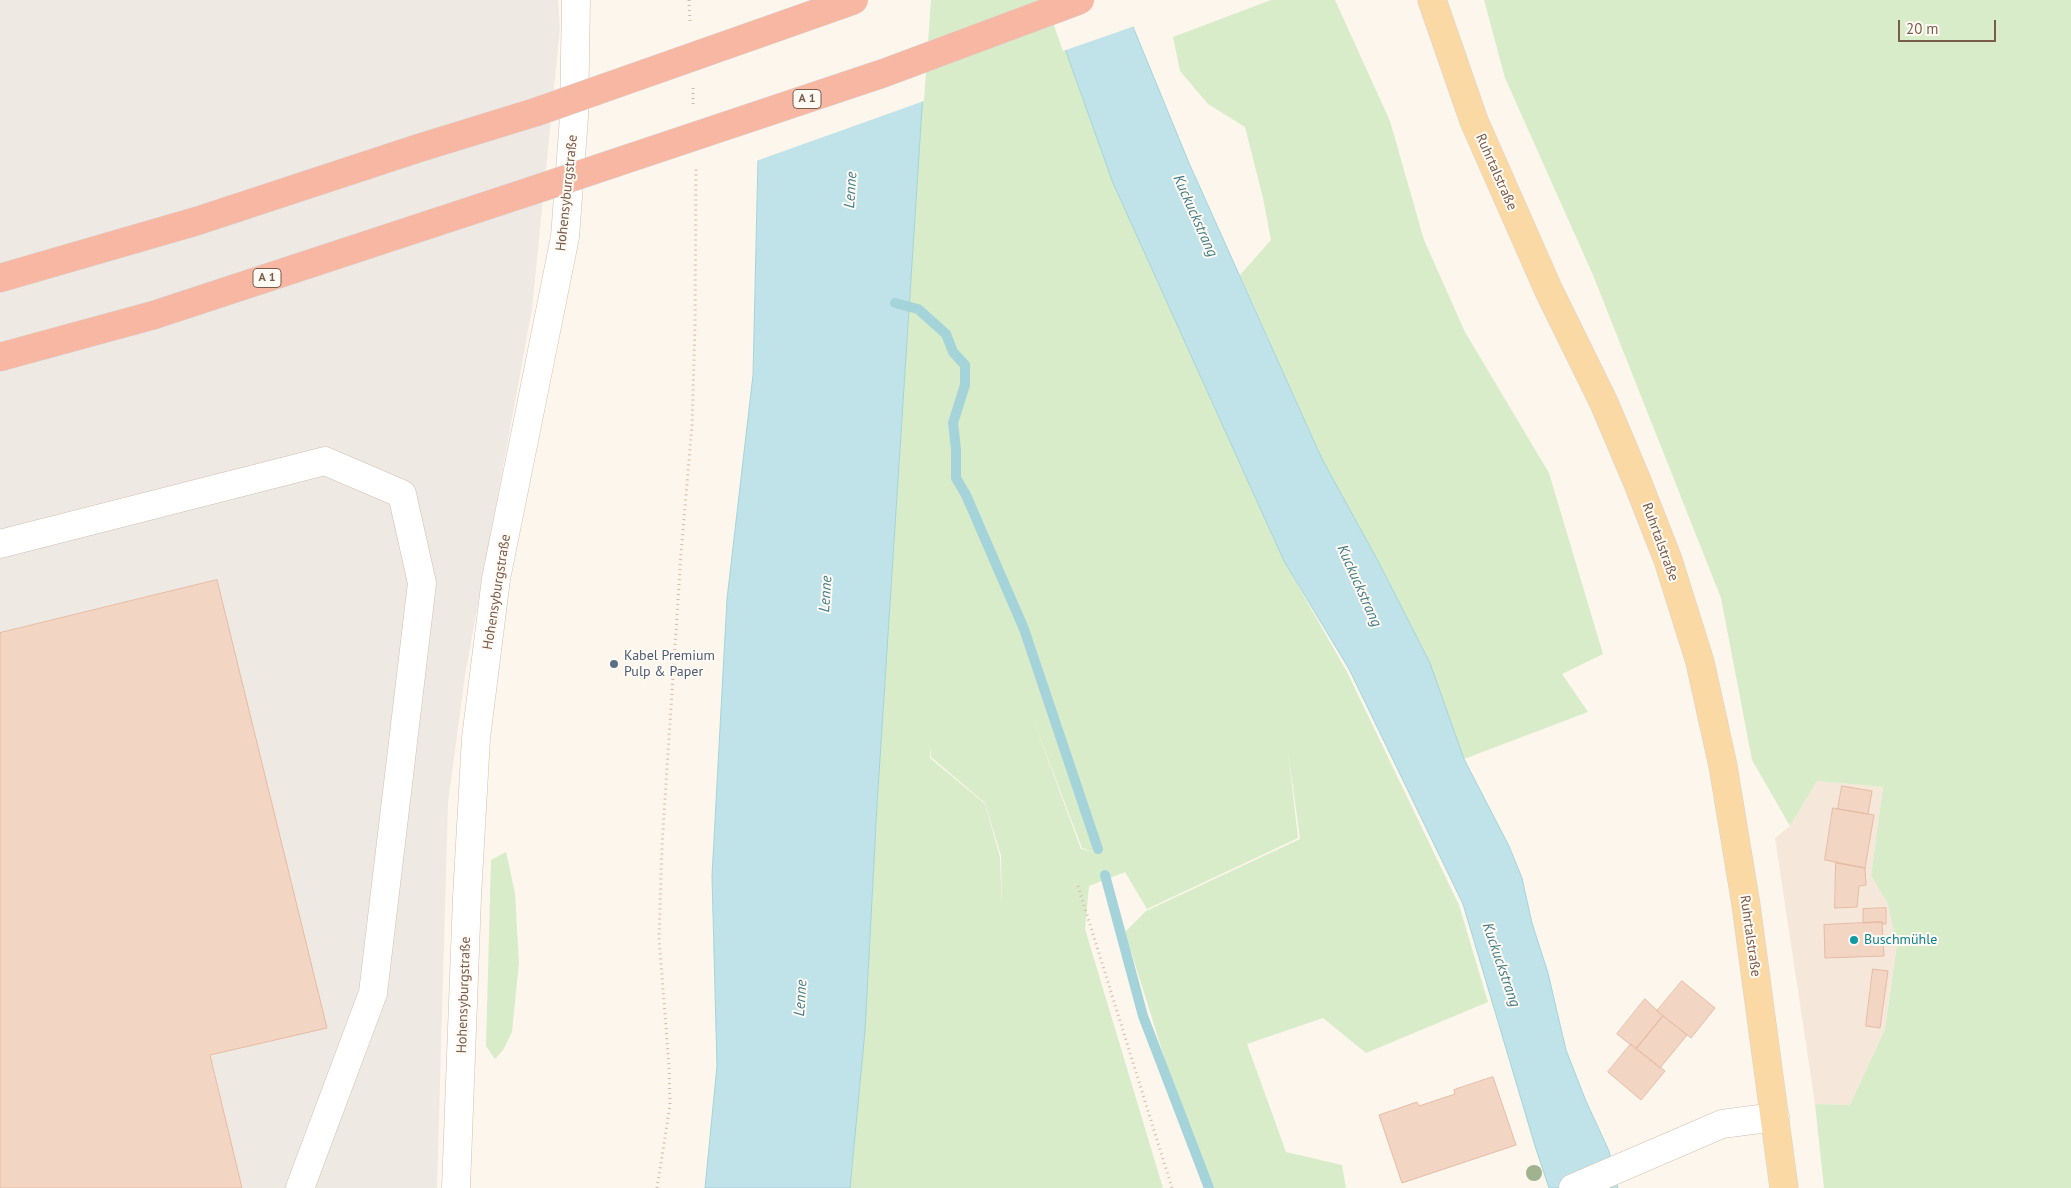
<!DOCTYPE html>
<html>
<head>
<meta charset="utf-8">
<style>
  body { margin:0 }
  #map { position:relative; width:2071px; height:1188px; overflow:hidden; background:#fdf6ec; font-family:"PT Sans",sans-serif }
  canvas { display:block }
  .scale { position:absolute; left:1898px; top:20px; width:98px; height:22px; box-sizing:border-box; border:2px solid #7a5c4d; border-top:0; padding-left:6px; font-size:15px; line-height:18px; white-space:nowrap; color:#7a5c4d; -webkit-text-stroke:4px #fffaf3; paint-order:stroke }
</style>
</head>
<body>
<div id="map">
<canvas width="2071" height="1188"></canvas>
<div class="scale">20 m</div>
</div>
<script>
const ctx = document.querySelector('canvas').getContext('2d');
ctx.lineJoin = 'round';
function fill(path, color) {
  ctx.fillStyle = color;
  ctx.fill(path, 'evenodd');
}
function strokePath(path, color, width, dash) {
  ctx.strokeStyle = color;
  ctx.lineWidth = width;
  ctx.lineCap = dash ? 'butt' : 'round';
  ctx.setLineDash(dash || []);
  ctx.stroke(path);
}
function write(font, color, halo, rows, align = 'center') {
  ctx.font = font + ' "PT Sans",sans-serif';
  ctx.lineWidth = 4;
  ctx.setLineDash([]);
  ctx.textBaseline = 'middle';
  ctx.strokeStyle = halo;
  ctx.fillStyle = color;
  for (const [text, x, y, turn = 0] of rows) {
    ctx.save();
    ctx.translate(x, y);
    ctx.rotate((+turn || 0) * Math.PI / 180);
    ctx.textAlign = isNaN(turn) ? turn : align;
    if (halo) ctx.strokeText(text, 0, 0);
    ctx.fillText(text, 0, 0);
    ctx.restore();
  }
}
const residential = new Path2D(`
  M1817 781 1883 787 1871 876 1887 902 1897 943 1885 1029 1850 1105 1815 1104 1775 838 1790 826Z`);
const industrial = new Path2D(`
  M0 0H558L560 28 532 309 465 675 448 803 437 1188H0Z`);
const green = new Path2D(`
  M929 0H1048L1113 183 1284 561 1347 672 1459 905 1488 1002 1366 1053 1323 1018 1247 1044 1286 1152 1342 1165 1346 1188H1205L1125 932 1146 911 1300 839 1288 751 1298 838 1147 909 1125 872 1089 886 1085 929 1163 1188H850L865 1031 877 805ZM1033 719 1082 848 1094 852 1081 849ZM931 746V757L985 803 1001 856 1002 911 1000 857 985 804 930 758Z
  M1271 0H1335L1390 121 1424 240 1465 332 1549 473 1603 654 1562 674 1588 712 1464 759 1430 663 1378 561 1322 459 1240 275 1271 240 1263 198 1245 127 1208 104 1180 71 1173 37Z
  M1484 0H2071V1188H1824L1815 1104 1850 1105 1885 1029 1897 944 1887 902 1871 876 1883 787 1817 781 1790 826 1752 760 1721 598 1593 275 1505 78Z
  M506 852 515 893 519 963 512 1032 503 1050 495 1059 486 1046 491 860Z`);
const water = new Path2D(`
  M762 0H929L877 805 865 1031 850 1188H705L717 1066 712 876 727 599 753 375Z
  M1048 0H1122L1189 163 1322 459 1378 561 1430 663 1464 759 1509 846 1522 878 1532 923 1548 973 1566 1050 1586 1101 1609 1151 1618 1188H1549L1535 1146 1463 904 1349 669 1284 561 1113 183Z`);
const pier = new Path2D(`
  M759 0H931L924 101 756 161Z
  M1045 0H1125L1135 26 1063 51Z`);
const stream = new Path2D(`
  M895 303 918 309 946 334 953 352 965 365V385L953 423 956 449V478L966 495 1024 629 1098 849
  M1105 875 1143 1016 1209 1188`);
const building = new Path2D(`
  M217 580 327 1028 210 1055 242 1188H0V633Z
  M1842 786 1872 791 1868 814 1838 809Z
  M1833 808 1874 815 1865 868 1825 860Z
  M1836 863 1865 868 1866 885 1859 886 1857 907 1835 908Z
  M1886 908V924H1882V922L1863 923V909Z
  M1882 922 1884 956 1825 958 1824 925Z
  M1873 969 1888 971 1880 1028 1866 1026Z
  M1682 981 1715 1008 1691 1038 1657 1011Z
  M1645 999 1663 1016 1636 1049 1617 1034Z
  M1663 1016 1687 1035 1660 1068 1636 1049Z
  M1631 1044 1665 1071 1641 1100 1608 1072Z
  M1493 1077 1516 1145 1402 1183 1379 1115 1417 1102 1419 1106 1455 1094 1454 1090Z`);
const path = new Path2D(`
  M689 0 690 24
  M693 88V104
  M1078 886 1172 1188
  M657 1188 670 1105 669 1065 659 938 662 845 681 554 692 425 695 325 696 168`);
const minor = new Path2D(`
  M0 544 325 461 402 494 422 583 373 993 300 1188
  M456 1188 467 897 476 738 496 579 565 237 574 117 576 0
  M1573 1188 1722 1124 1775 1117`);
const major = new Path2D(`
  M1432 0 1474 121 1549 291 1604 403 1637 481 1668 560 1700 662 1723 766 1746 905 1784 1188`);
const highway = new Path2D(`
  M0 278 197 221 419 148 536 112
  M0 357 154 315 531 191`);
const highwayBridge = new Path2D(`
  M536 112 854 0
  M531 191 884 73 1080 0`);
const trees = [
  [1534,1173]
];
const markers = [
  [614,664,5,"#5c6f8a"],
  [1854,940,5,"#0f9aa8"]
];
const shields = [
  [807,99,28],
  [267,278,28]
];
const shieldNames = [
  ["A 1",807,99],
  ["A 1",267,278]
];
const streetNames = [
  ["Ruhrtalstraße",1496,172,66],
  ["Hohensyburgstraße",567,193,-84],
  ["Ruhrtalstraße",1660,542,70],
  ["Hohensyburgstraße",497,592,-81],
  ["Ruhrtalstraße",1750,936,82],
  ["Hohensyburgstraße",464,995,-88]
];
const serviceNames = [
  ["Kabel Premium",624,656],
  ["Pulp & Paper",624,672]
];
const cultureNames = [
  ["Buschmühle",1864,940]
];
const waterNames = [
  ["Lenne",851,190,-86],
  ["Kuckuckstrang",1195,216,66],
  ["Kuckuckstrang",1359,586,66],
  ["Lenne",826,594,-86],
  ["Kuckuckstrang",1501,965,71],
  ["Lenne",801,998,-86]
];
fill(residential, '#f5e8da');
fill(industrial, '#efe9e4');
fill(green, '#d8ecc9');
fill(water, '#bfe3e8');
strokePath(water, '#a5d3da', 1);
fill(pier, '#fdf6ec');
strokePath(stream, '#a5d3da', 10);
fill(building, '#f3d5c3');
strokePath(building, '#e6bba3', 1);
strokePath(minor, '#d1beb0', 29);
strokePath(major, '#dad1cd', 29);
strokePath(highway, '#dad1cd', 29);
strokePath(path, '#d9b8a5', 3, [1, 4]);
strokePath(minor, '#fff', 28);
strokePath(major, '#fbd9a5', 28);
strokePath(highway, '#f7b7a3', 28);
strokePath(highwayBridge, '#dad1cd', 29, []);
strokePath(highwayBridge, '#f7b7a3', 28);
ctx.fillStyle = '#a0b28e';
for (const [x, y] of trees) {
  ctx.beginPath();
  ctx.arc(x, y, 8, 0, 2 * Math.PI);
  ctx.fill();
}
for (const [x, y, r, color] of markers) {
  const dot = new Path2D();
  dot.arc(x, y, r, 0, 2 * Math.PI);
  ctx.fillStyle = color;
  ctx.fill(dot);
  strokePath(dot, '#fffaf3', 2);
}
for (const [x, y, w] of shields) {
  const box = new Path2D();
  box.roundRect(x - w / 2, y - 9.5, w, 19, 4);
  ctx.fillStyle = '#fffaf3';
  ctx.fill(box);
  strokePath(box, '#7a5c4d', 1);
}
write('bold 12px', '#7a5c4d', null, shieldNames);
write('14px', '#7a5c4d', '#fffaf3', streetNames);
write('14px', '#4e5e75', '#fffaf3', serviceNames, 'left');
write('14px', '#0d838f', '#fffaf3', cultureNames, 'left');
write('italic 15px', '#437c86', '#fffaf3', waterNames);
</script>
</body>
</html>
